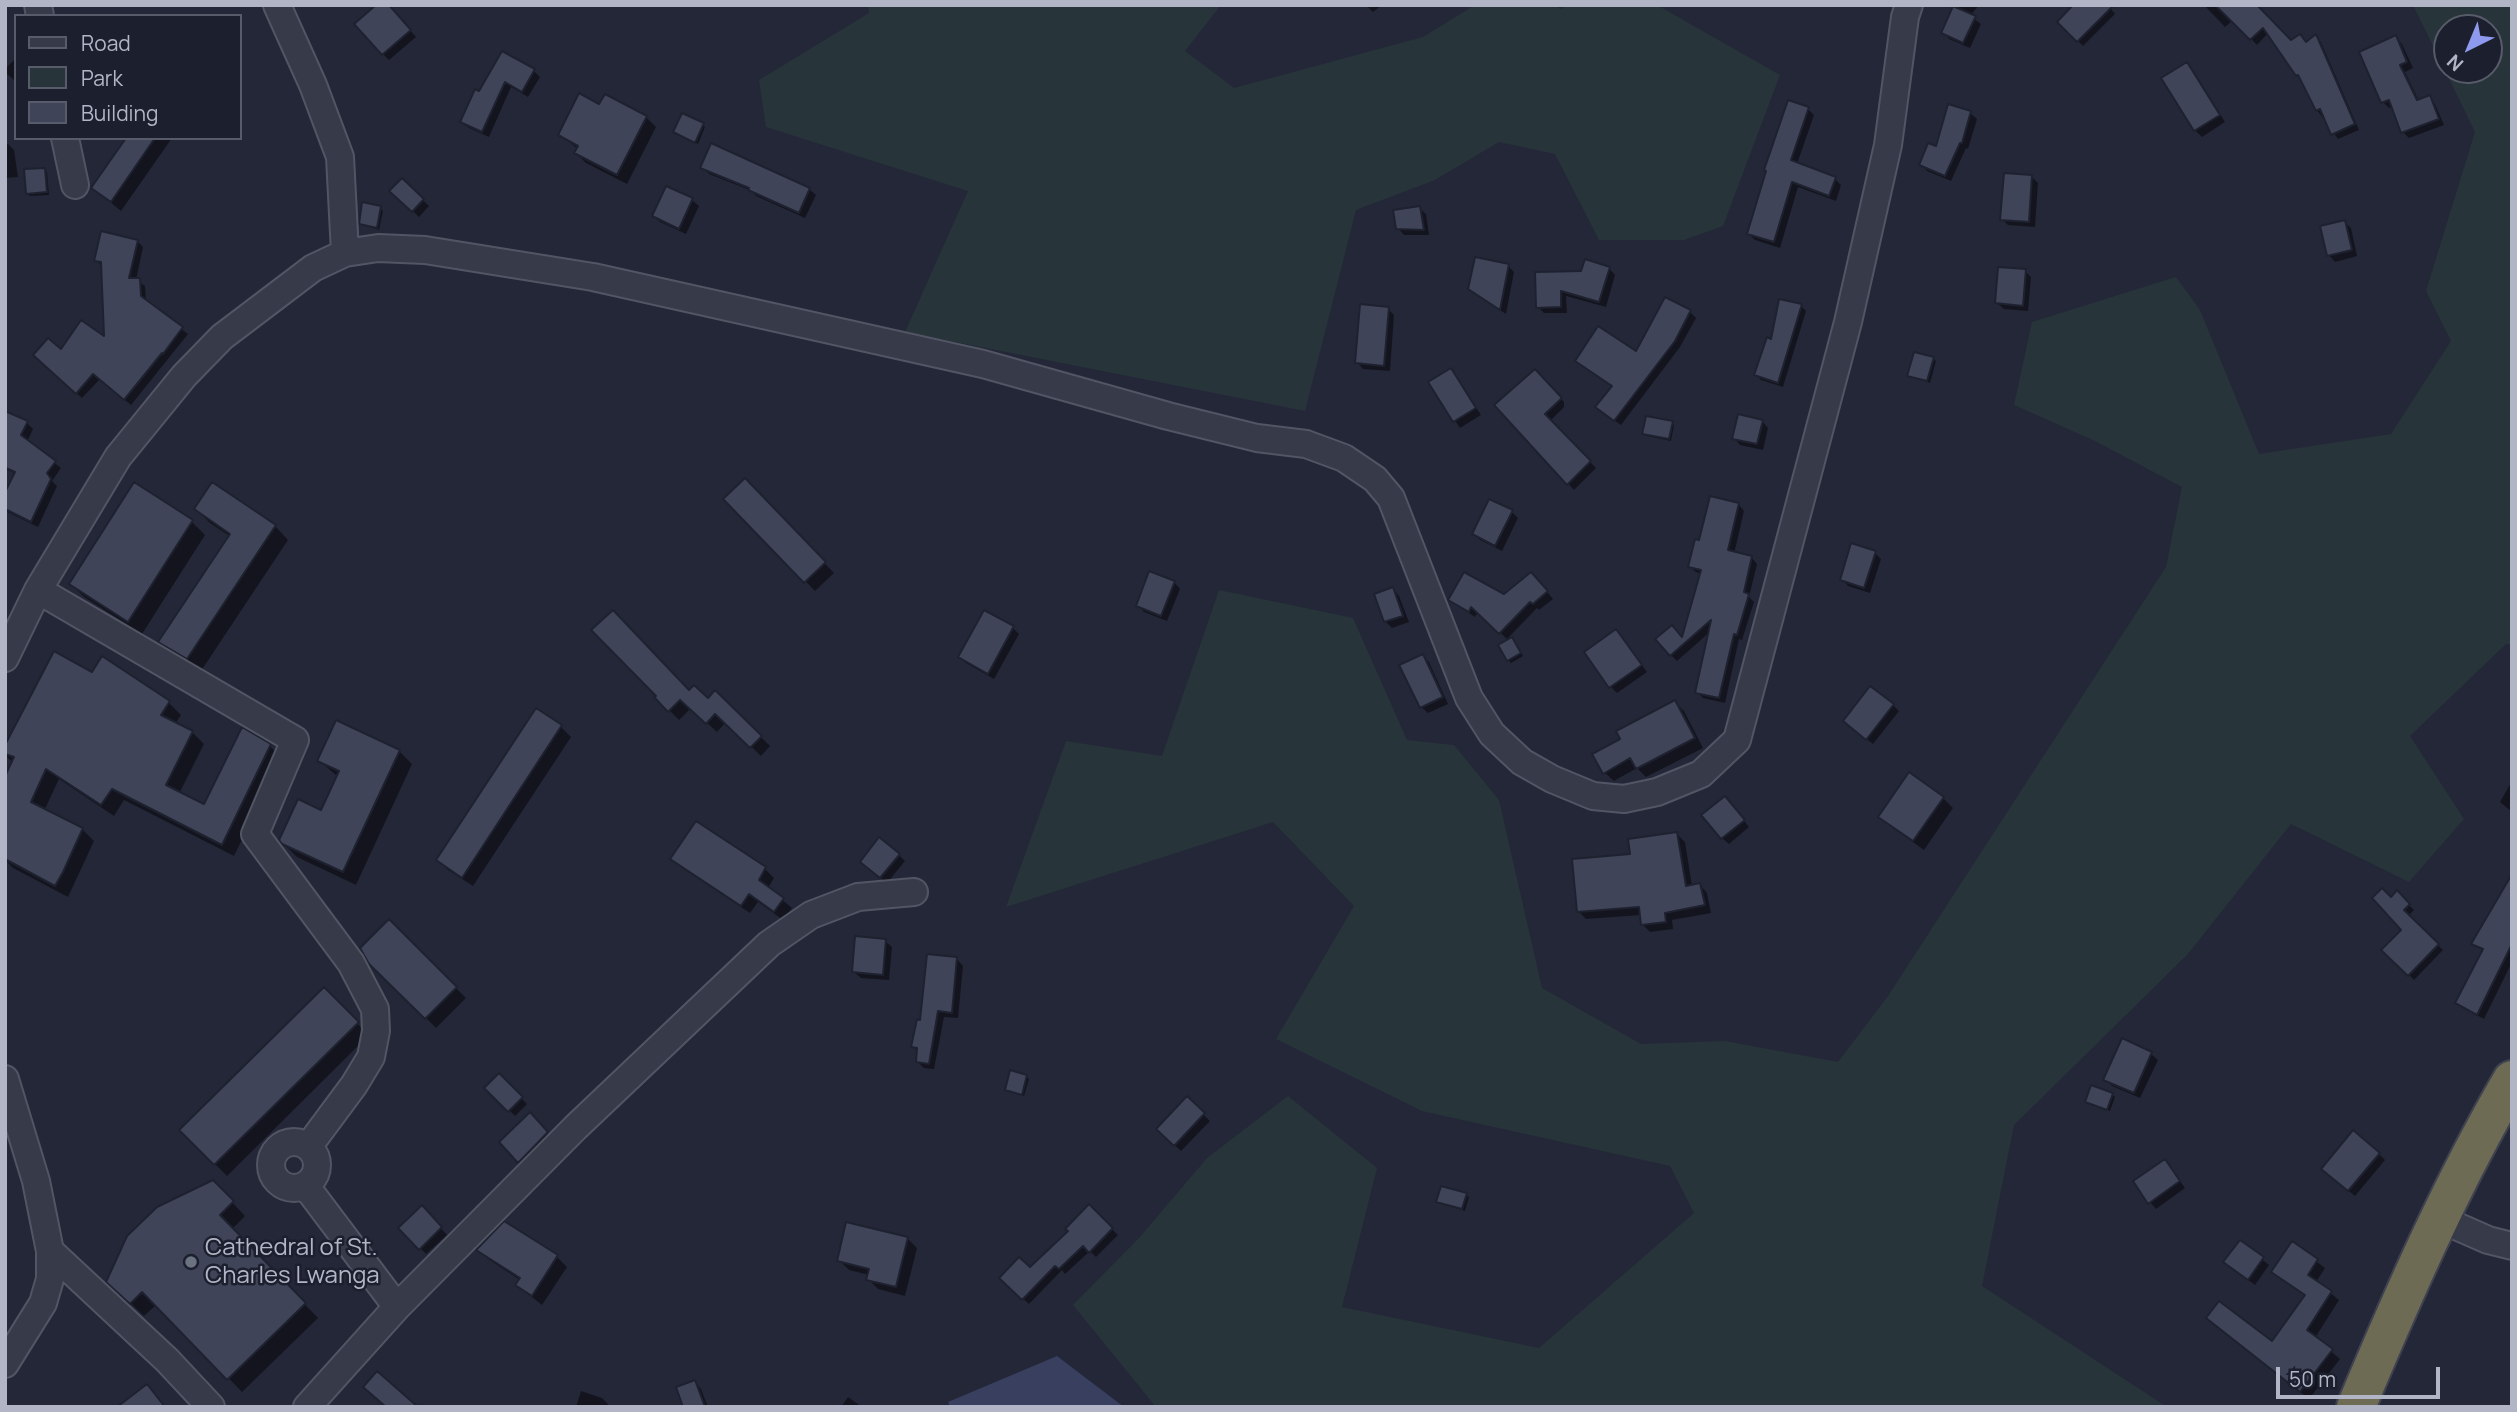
<!DOCTYPE html>
<html>
<head>
<meta charset="utf-8">
<style>
  body { margin:0 }
  #map { position:relative; width:2517px; height:1412px; overflow:hidden; background:#242738; font-family:Manrope,sans-serif }
  canvas { display:block }
  .frame { position:absolute; inset:0; border:7px solid #b2b5c5; pointer-events:none }
  .legend { position:absolute; left:14px; top:14px; width:228px; height:126px; box-sizing:border-box; background:#1c1f2d; border:2px solid #585b6a; margin:0; padding:9px 12px; list-style:none; font-size:21px; color:#b2b5c5 }
  .legend li { display:flex; align-items:center; gap:14px; height:35px }
  .legend b { width:35px; border:2px solid #585b6a }
  .north { position:absolute; left:2433px; top:14px; width:70px; height:70px; box-sizing:border-box; background:#1c1f2d; border:2px solid #585b6a; border-radius:50%; rotate:223deg; font-size:19px; font-weight:700; line-height:28px; text-align:center; color:#b2b5c5 }
  .north::after { content:''; display:block; margin:auto; width:24px; height:32px; background:#8e9aee; clip-path:polygon(50% 0,100% 100%,50% 72%,0 100%) }
  .scale { position:absolute; left:2276px; top:1367px; width:164px; height:32px; box-sizing:border-box; border:4px solid #b2b5c5; border-top:0; padding-left:9px; font-size:21px; line-height:24px; white-space:nowrap; color:#b2b5c5; -webkit-text-stroke:5px #1c1f2d; paint-order:stroke }
</style>
</head>
<body>
<div id="map">
<canvas width="2517" height="1412"></canvas>
<div class="frame"></div>
<ul class="legend">
<li><b style="height:9px;background:#373a49"></b>Road</li>
<li><b style="height:19px;background:#27343a"></b>Park</li>
<li><b style="height:19px;background:#404458"></b>Building</li>
</ul>
<div class="north">N</div>
<div class="scale">50 m</div>
</div>
<script>
const ctx = document.querySelector('canvas').getContext('2d');
ctx.lineJoin = 'round';
function fill(path, color) {
  ctx.fillStyle = color;
  ctx.fill(path, 'evenodd');
}
function strokePath(path, color, width, dash) {
  ctx.strokeStyle = color;
  ctx.lineWidth = width;
  ctx.lineCap = dash ? 'butt' : 'round';
  ctx.setLineDash(dash || []);
  ctx.stroke(path);
}
function write(font, color, halo, rows, align = 'center') {
  ctx.font = font + ' Manrope,sans-serif';
  ctx.lineWidth = 5;
  ctx.setLineDash([]);
  ctx.textBaseline = 'middle';
  ctx.strokeStyle = halo;
  ctx.fillStyle = color;
  for (const [text, x, y, turn = 0] of rows) {
    ctx.save();
    ctx.translate(x, y);
    ctx.rotate((+turn || 0) * Math.PI / 180);
    ctx.textAlign = isNaN(turn) ? turn : align;
    if (halo) ctx.strokeText(text, 0, 0);
    ctx.fillText(text, 0, 0);
    ctx.restore();
  }
}
const green = new Path2D(`
  M868 5H1221L1185 51 1234 88 1423 37 1475 5H1553L1561 9 1568 5H1657L1780 75 1723 226 1684 240H1599L1555 154 1499 142 1435 180 1356 210 1305 411 905 332 968 191 766 127 759 80 869 13Z
  M2413 5H2512V645L2506 644 2410 736 2464 819 2409 882 2291 824 2187 955 2014 1125 1982 1286 2167 1407H1156L1073 1305 1139 1238 1207 1158 1288 1096 1377 1168 1342 1307 1539 1348 1694 1213 1670 1166 1422 1111 1276 1039 1354 906 1273 822 1006 907 1066 741 1162 756 1219 590 1353 618 1407 740 1454 745 1499 800 1542 988 1641 1044 1725 1041 1838 1062 1888 996 2166 567 2182 487 2093 440 2014 405 2032 322 2176 277 2200 310 2259 454 2391 434 2451 341 2426 291 2475 132ZM2447 28H2489V70H2447Z`);
const water = new Path2D(`
  M1057 1356 1124 1407H950L948 1402Z`);
const shadow = new Path2D(`
  M388 5 416 37 389 60 383 54Z
  M1366 5H1382L1373 12Z
  M1955 5H1979L1970 16 1981 24 1970 48 1949 39 1943 32Z
  M2108 5 2115 14 2083 46 2059 22Z
  M2204 5H2240L2291 42 2307 44 2316 37 2321 42 2359 130 2338 139 2317 110 2303 81 2268 33 2257 45 2233 20 2225 27Z
  M2395 37 2402 44 2413 68 2405 72 2419 101 2429 97 2435 104 2444 125 2409 138 2403 132 2393 107 2389 108 2383 102Z
  M503 53 533 70 540 77 528 97 511 87 489 137 469 128 462 122Z
  M14 60 16 61V82L5 72V69Z
  M2186 64 2193 70 2225 122 2202 137 2195 130 2163 78Z
  M600 106 646 117 656 127 627 184 586 163 576 153 578 149 560 135Z
  M1808 109 1814 115 1797 164 1835 179 1841 185 1836 201 1798 187 1780 248 1755 240 1749 234Z
  M1970 113 1977 119 1968 149 1966 148 1951 181 1927 171 1921 164Z
  M703 125 705 127 698 144 675 132Z
  M128 138H172L121 211 93 188Z
  M5 144H8L14 150 18 177 5 178Z
  M703 167 809 189 816 195 805 218 756 196 752 191 709 174Z
  M45 170 47 172 49 195 30 196 27 193Z
  M2032 177 2038 183 2035 227 2008 225 2002 219Z
  M402 180 429 206 419 217 392 191Z
  M667 188 692 200 699 206 686 234 660 222 654 216Z
  M380 208 383 211 379 230 361 224Z
  M1419 208 1426 214 1429 235H1404L1398 228Z
  M2344 222 2351 228 2357 256 2335 262 2329 255Z
  M137 241 143 247 136 280 145 286 146 302 188 334 131 405 100 379 82 398 41 361 61 352 106 340 102 266 96 260Z
  M1508 266 1514 272 1506 314 1477 295Z
  M1609 268 1615 275 1606 307 1566 296 1567 313H1544L1538 307 1583 273Z
  M2025 271 2031 277 2028 311 2004 309 1997 303Z
  M1801 306 1806 311 1783 387 1761 380 1756 375 1772 341Z
  M1388 309 1394 315 1390 371 1363 369 1357 362Z
  M1690 312 1696 318 1680 347 1621 425 1604 413 1637 354Z
  M1933 359 1936 361 1930 383 1909 375Z
  M1451 370 1481 415 1460 428 1430 383Z
  M1535 371 1564 402V407L1550 421 1596 468 1574 490 1496 405Z
  M5 413 27 423 33 429 27 442 61 468 52 481 57 486 38 527 5 511V496L16 474 5 469Z
  M1762 421 1768 428 1763 450 1740 445 1734 438Z
  M1672 423 1674 425 1671 441 1647 436 1644 433Z
  M745 481 834 573 815 591 726 499Z
  M1739 505 1744 511 1734 554 1752 558 1757 564 1749 597 1754 602 1742 640 1739 639 1725 703 1703 698 1697 692 1711 631 1677 661 1671 655 1683 640 1702 574 1696 572 1690 567 1700 542Z
  M196 509 275 526 288 540 201 671 174 655 160 642 231 537 210 523Z
  M1512 512 1518 518 1502 551 1480 540 1474 534Z
  M192 522 205 535 142 634 84 597 71 584Z
  M1875 553 1881 559 1870 593 1848 586 1842 579Z
  M1537 580 1553 599 1539 610 1537 608 1507 639 1478 611 1475 617 1450 600 1504 596Z
  M1174 582 1180 589 1167 621 1144 612 1138 605Z
  M1393 589 1399 596 1409 622 1392 628 1386 622 1377 595Z
  M985 612 1013 628 1019 634 994 679 966 663 960 657Z
  M1616 631 1647 672 1617 693 1611 687Z
  M1512 639 1523 656 1511 663 1508 660Z
  M1422 656 1429 662 1448 704 1428 713 1421 707Z
  M103 658 169 703 181 715 175 724 192 732 204 744 179 794 205 806 243 730 270 746 282 758 234 856 124 800 114 816 59 779 44 811 82 829 94 841 68 897 13 868 5 860 13 763 5 755V749L92 674Z
  M690 692 708 701 715 692 770 746 761 756 726 722 717 732 691 708 679 720 656 697Z
  M1675 702 1684 711 1703 748 1646 777 1637 768 1614 781 1605 773 1622 739Z
  M1893 705 1899 711 1873 744 1851 727Z
  M537 711 561 727 571 737 473 886 448 870 438 860Z
  M399 751 412 764 356 885 297 857 283 843 322 812 338 777 319 760Z
  M2512 781V812L2500 802Z
  M1943 798 1953 808 1924 850 1890 826 1881 817Z
  M1731 804 1749 827 1729 844 1722 838Z
  M1677 834 1685 842 1692 886 1700 885 1707 893 1711 913 1672 920 1673 929 1650 932 1642 924 1641 915 1586 919 1578 911 1632 856Z
  M899 855 905 861 887 883 868 868Z
  M673 859 765 869 774 878 768 888 792 908 783 920 758 902 750 913 682 868Z
  M2512 880V962L2484 1019 2463 1008 2457 1002 2484 951 2474 943Z
  M2397 893 2414 910 2408 916 2443 950 2414 980 2384 950 2403 930 2391 899Z
  M389 922 466 998 436 1028 371 963Z
  M885 941 892 947 889 980 861 978 854 972Z
  M957 959 963 966 958 1018 944 1017 934 1069 924 1068 917 1061 918 1052 913 1046 921 1022Z
  M324 990 369 1035 227 1176 181 1130Z
  M2123 1041 2151 1054 2158 1060 2140 1098 2112 1086 2105 1079Z
  M499 1076 527 1104 515 1116 487 1088Z
  M1026 1076 1029 1079 1024 1096 1007 1090Z
  M2112 1094 2115 1097 2110 1111 2087 1101Z
  M1187 1099 1210 1121 1181 1151 1158 1129Z
  M529 1115 553 1140 526 1168 501 1142Z
  M2379 1154 2385 1160 2355 1196 2329 1175Z
  M2171 1168 2185 1188 2156 1209 2150 1202Z
  M213 1182 245 1216 232 1229 318 1318 242 1392 157 1304 144 1316 122 1295Z
  M1466 1195 1469 1197 1465 1211 1438 1202Z
  M1089 1207 1118 1235 1096 1257 1090 1251 1065 1274 1062 1270 1029 1304 1001 1278 1030 1270 1070 1232Z
  M422 1208 447 1235 426 1254 401 1228Z
  M505 1224 557 1257 567 1267 542 1305 517 1285 520 1280 488 1259 479 1250Z
  M907 1238 917 1248 905 1296 878 1289 868 1279 869 1275 849 1270 839 1260Z
  M2240 1242 2269 1265 2255 1285 2232 1268Z
  M2292 1243 2325 1268 2316 1282 2339 1300 2315 1338 2340 1359 2309 1399 2217 1326 2272 1344 2306 1296 2273 1271Z
  M695 1382 701 1389 708 1407H685Z
  M581 1391 602 1398 608 1404 607 1407H576Z
  M848 1397 862 1407H841Z`);
const building = new Path2D(`
  M376 5H389L411 30 382 55 354 24Z
  M2073 5H2114L2077 42 2057 22Z
  M2215 5H2257L2291 40 2300 34 2306 42 2316 34 2355 124 2331 135 2320 109 2316 111 2298 75 2296 76 2263 28 2250 40Z
  M1953 6 1976 16 1963 43 1941 33Z
  M2396 35 2407 62 2400 65 2417 100 2430 95 2439 119 2401 133 2389 100 2381 103 2359 52Z
  M502 51 535 69 522 92 505 82 482 132 460 122 475 89 479 91Z
  M2187 62 2220 115 2194 131 2161 78Z
  M579 93 599 104 605 94 647 116 617 175 574 153 578 146 558 135Z
  M1788 100 1809 107 1791 160 1836 177 1829 196 1792 182 1774 242 1747 234 1766 171 1764 170Z
  M1948 104 1971 111 1962 143H1960L1945 176 1919 165 1928 143 1936 146Z
  M682 113 704 123 695 143 673 132Z
  M126 138H155L111 202 91 188Z
  M711 143 810 188 799 213 748 190 749 188 700 168Z
  M45 168 47 192 26 194 24 169Z
  M2004 173 2032 175 2029 222 2000 220Z
  M402 178 424 199 412 212 389 191Z
  M666 186 693 198 679 229 652 216Z
  M362 202 381 206 377 228 359 224Z
  M1420 206 1424 230 1396 229 1393 210Z
  M2345 220 2352 250 2327 256 2320 226Z
  M101 231 138 240 129 278H140L141 296 183 327 163 354 162 353 124 400 93 374 76 394 33 355 48 338 61 349 81 320 104 336 101 262 94 261Z
  M1475 257 1509 264 1500 310 1468 289Z
  M1585 259 1610 267 1599 302 1561 291V307L1536 308 1535 272 1581 271Z
  M1998 267 2026 269 2023 306 1995 303Z
  M1665 297 1691 310 1675 341 1614 421 1595 407 1612 386 1575 361 1598 326 1636 351Z
  M1779 299 1802 304 1778 383 1754 375 1767 337 1771 339Z
  M1360 304 1389 307 1384 366 1355 363Z
  M1914 352 1934 357 1927 381 1907 376Z
  M1451 368 1476 408 1453 422 1428 382Z
  M1535 369 1562 398 1545 414 1591 461 1567 485 1494 405Z
  M5 411 28 421 21 435 56 461 47 473 51 479 31 522 5 509V492L15 472 6 468 5 470Z
  M1738 414 1763 420 1757 444 1732 439Z
  M1646 416 1673 421 1669 439 1642 434Z
  M745 478 826 562 804 583 723 499Z
  M134 482 193 520 128 622 69 584Z
  M212 482 276 525 187 659 158 642 230 534 194 509Z
  M1710 496 1739 503 1728 550 1752 556 1744 592 1749 594 1737 635 1734 634 1719 698 1695 693 1711 620 1670 656 1655 639 1672 625 1682 637 1701 570 1688 567 1695 539 1699 540Z
  M1489 499 1513 510 1495 546 1472 534Z
  M1851 543 1876 551 1864 588 1840 580Z
  M1149 571 1175 581 1161 616 1136 606Z
  M1464 572 1504 594 1531 572 1548 591 1533 604 1530 602 1499 634 1471 607 1469 612 1448 600Z
  M1393 587 1403 616 1384 622 1374 594Z
  M613 610 689 690 694 685 708 698 715 690 762 736 750 748 715 714 706 724 680 700 668 712 654 697 656 696 591 630Z
  M984 610 1014 626 988 674 958 657Z
  M1616 629 1642 665 1609 688 1584 652Z
  M1512 637 1521 653 1507 661 1498 645Z
  M54 651 92 672 102 656 170 701 161 715 193 731 166 785 204 804 242 727 271 744 222 845 112 789 101 805 46 769 31 802 83 828 63 872 55 886 5 859V776L14 757 5 754V745Z
  M1423 654 1443 697 1420 708 1399 665Z
  M1870 686 1894 704 1866 740 1843 721Z
  M1675 700 1695 738 1636 769 1630 758 1603 774 1592 754 1620 739 1616 731Z
  M536 708 562 725 462 878 436 860Z
  M336 720 400 750 343 872 282 844 279 840 298 799 321 810 339 771 317 761Z
  M1909 772 1944 797 1913 841 1878 817Z
  M1725 796 1745 820 1721 839 1701 815Z
  M696 821 766 867 759 880 784 898 774 912 749 894 741 906 670 859Z
  M1677 832 1686 886 1700 883 1705 905 1665 913 1666 922 1641 925 1639 907 1577 912 1572 859 1630 854 1628 839Z
  M879 837 900 854 880 878 860 862Z
  M2512 874V944L2477 1015 2455 1003 2483 949 2471 944Z
  M2382 888 2391 897 2397 890 2410 904 2404 910 2439 944 2408 976 2381 950 2401 930 2372 898Z
  M389 919 457 987 425 1019 369 964 360 948Z
  M855 936 886 939 883 975 852 972Z
  M927 954 957 957 952 1013 938 1011 929 1064 916 1062 917 1048 911 1047 917 1019 920 1020Z
  M324 987 359 1022 214 1165 179 1130Z
  M2122 1038 2152 1052 2134 1093 2103 1080Z
  M1010 1070 1027 1075 1022 1095 1005 1090Z
  M499 1073 523 1097 508 1112 484 1088Z
  M2091 1085 2113 1093 2107 1110 2085 1102Z
  M1187 1096 1205 1113 1174 1146 1156 1129Z
  M530 1112 548 1132 518 1163 499 1142Z
  M2353 1130 2380 1153 2348 1191 2321 1169Z
  M2165 1159 2180 1181 2148 1204 2133 1181Z
  M213 1180 234 1201 220 1215 306 1303 227 1380 142 1292 130 1304 106 1282 127 1236 157 1207Z
  M1441 1186 1467 1193 1462 1209 1436 1202Z
  M1089 1204 1113 1228 1089 1253 1083 1246 1059 1269 1055 1266 1022 1300 999 1278 1019 1257 1030 1267 1068 1231 1065 1229Z
  M422 1205 442 1227 419 1250 398 1228Z
  M504 1221 558 1255 532 1296 515 1285 520 1278 476 1250Z
  M846 1222 908 1237 896 1287 866 1280 869 1269 837 1261Z
  M2240 1240 2264 1257 2248 1280 2223 1262Z
  M2292 1241 2318 1259 2308 1275 2332 1291 2307 1330 2333 1349 2300 1392 2206 1318 2219 1301 2272 1341 2305 1295 2271 1272Z
  M377 1371 418 1407H386L363 1387Z
  M695 1380 705 1407H683L676 1387Z
  M147 1384 165 1407H117Z`);
const street = new Path2D(`
  M38 5 40 16
  M277 5 313 85 340 157 345 253
  M65 138 75 185
  M38 590 295 740 255 834 351 963 375 1009 376 1031 371 1057 354 1085 308 1147
  M5 658 38 590 118 457 184 376 222 337 313 268 345 253 378 248 425 250 593 277 983 364 1168 416 1257 438 1306 444 1344 458 1375 479 1391 498 1469 698 1492 734 1522 762 1552 779 1593 796 1624 799 1657 792 1701 774 1737 740 1848 322 1888 145 1905 17 1909 5
  M5 1079 36 1181 50 1251V1279L43 1303 5 1364
  M271 1165a23 23 0 1 1 46 0a23 23 0 1 1-46 0Z
  M305 1185 397 1307 307 1407
  M2438 1218 2488 1240 2512 1246
  M50 1251 167 1360 211 1407
  M397 1307 576 1127 769 944 811 915 858 897 914 892`);
const highway = new Path2D(`
  M2356 1407C2403 1295 2451 1185 2512 1080`);
const markers = [
  [191,1262,7,"#6b7280"]
];
const poiNames = [
  ["Cathedral of St.",205,1248],
  ["Charles Lwanga",205,1276]
];
fill(green, '#27343a');
fill(water, '#393f5e');
fill(shadow, '#0007');
fill(building, '#404458');
strokePath(building, '#1e212f', 2);
strokePath(street, '#525564', 30);
strokePath(highway, '#3f4250', 42);
strokePath(street, '#373a49', 26);
strokePath(highway, '#6e6b55', 38);
for (const [x, y, r, color] of markers) {
  const dot = new Path2D();
  dot.arc(x, y, r, 0, 2 * Math.PI);
  ctx.fillStyle = color;
  ctx.fill(dot);
  strokePath(dot, '#1c1f2d', 2.5);
}
write('24px', '#b2b5c5', '#1c1f2d', poiNames, 'left');
</script>
</body>
</html>
